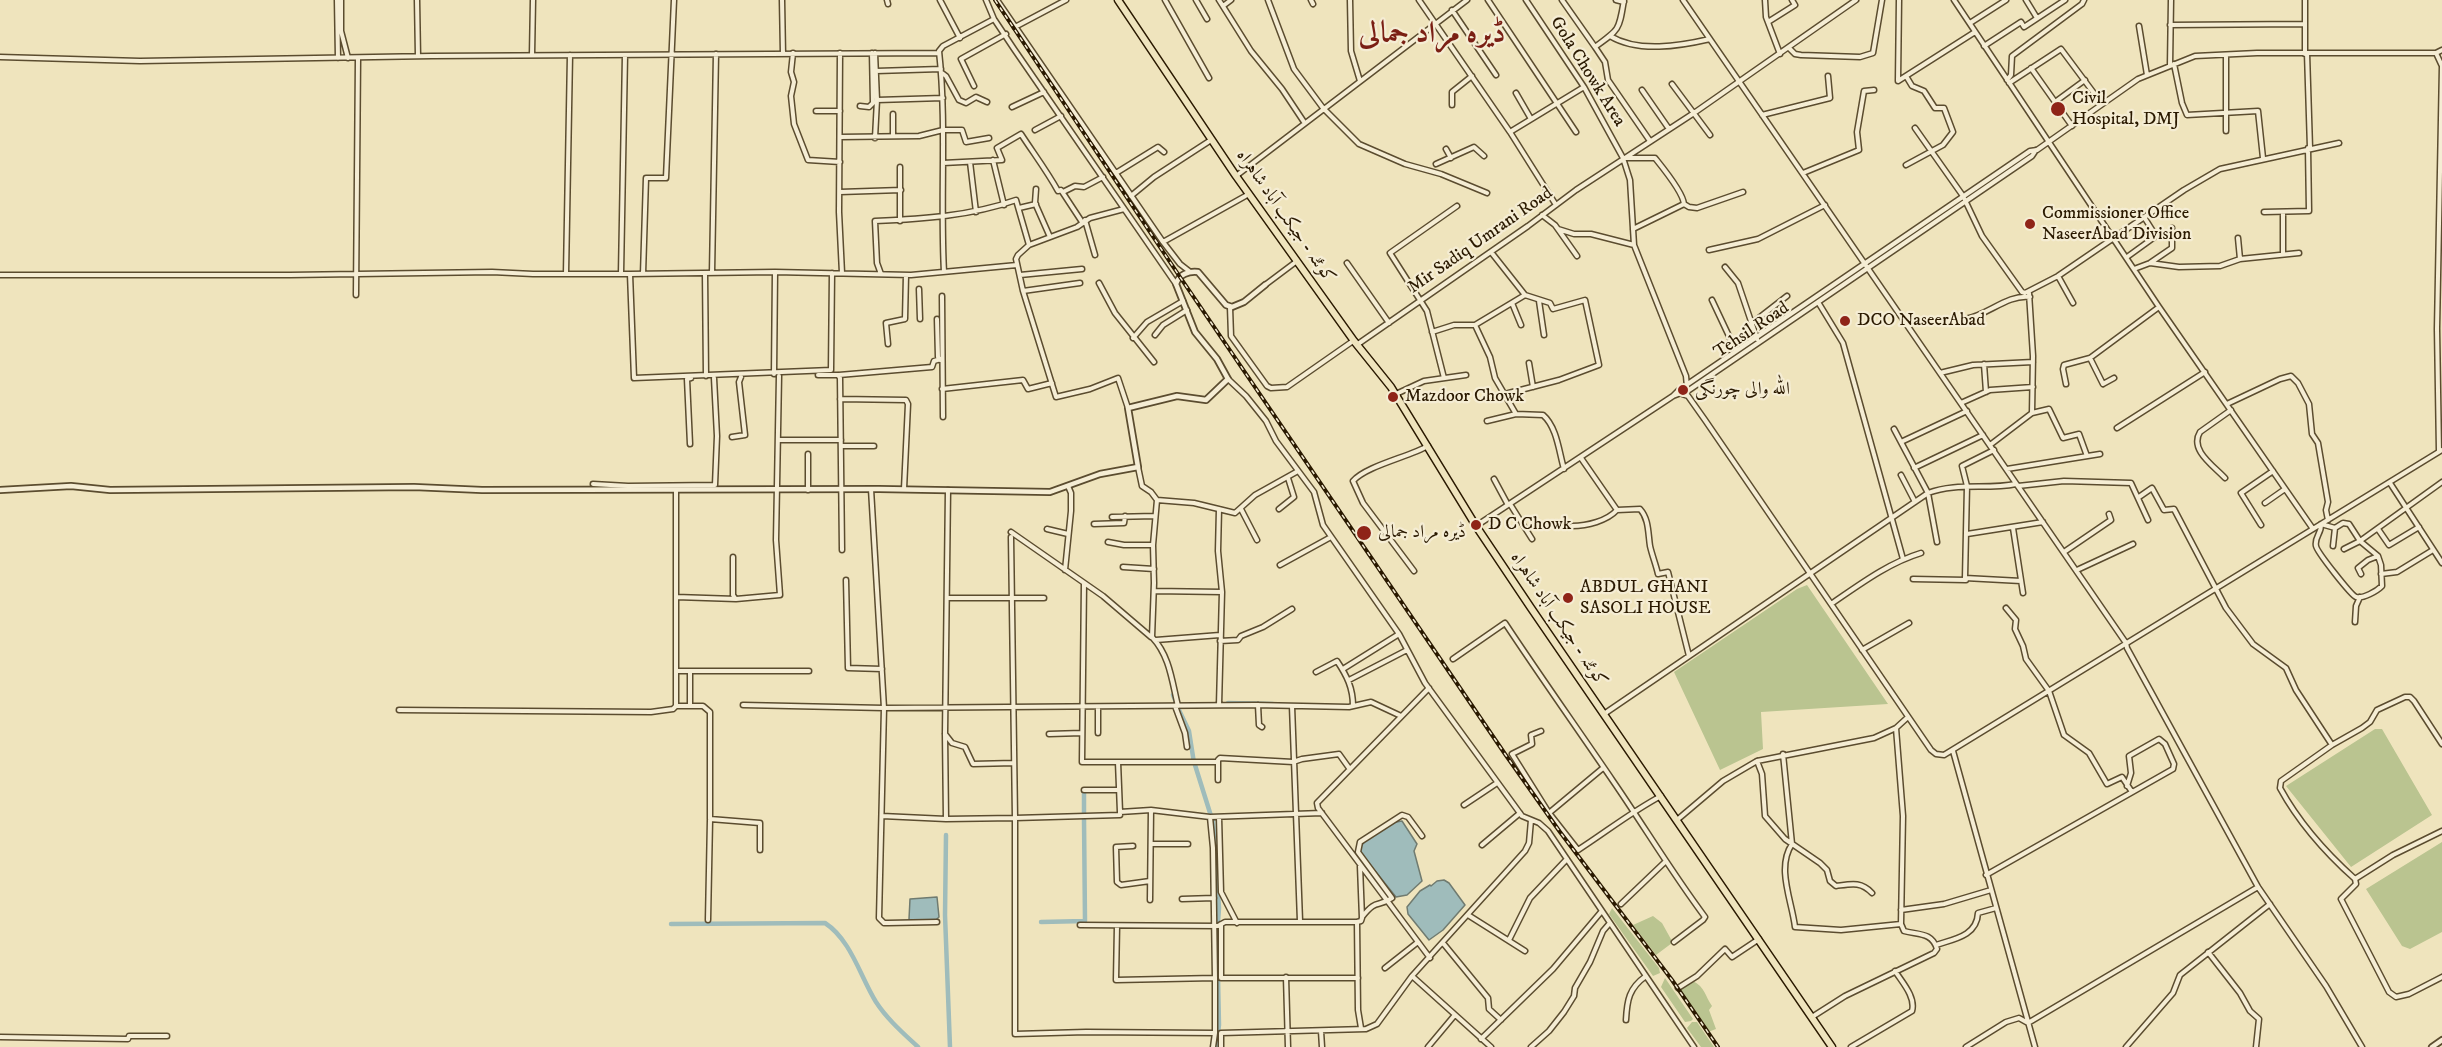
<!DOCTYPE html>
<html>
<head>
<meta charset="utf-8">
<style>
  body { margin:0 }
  canvas { display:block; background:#efe4bd }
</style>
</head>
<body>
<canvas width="2442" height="1047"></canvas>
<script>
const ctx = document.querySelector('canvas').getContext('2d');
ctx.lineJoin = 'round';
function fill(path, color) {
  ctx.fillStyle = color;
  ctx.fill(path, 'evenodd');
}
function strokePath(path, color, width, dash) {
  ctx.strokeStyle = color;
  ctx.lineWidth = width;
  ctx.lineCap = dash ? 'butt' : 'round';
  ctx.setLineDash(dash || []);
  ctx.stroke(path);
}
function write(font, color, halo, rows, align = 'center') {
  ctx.font = font + ' "IM FELL DW Pica",Amiri,serif';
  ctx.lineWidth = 4.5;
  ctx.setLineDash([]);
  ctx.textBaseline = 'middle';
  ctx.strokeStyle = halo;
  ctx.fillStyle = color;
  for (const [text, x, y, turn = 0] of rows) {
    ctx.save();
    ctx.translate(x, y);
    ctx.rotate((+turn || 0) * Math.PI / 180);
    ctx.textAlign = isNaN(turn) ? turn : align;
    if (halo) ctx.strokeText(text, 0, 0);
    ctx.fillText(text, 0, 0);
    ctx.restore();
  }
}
const green = new Path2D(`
  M1807 585 1888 704 1761 712 1763 749 1720 770 1674 672 1797 589Z
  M2375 729H2382L2432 815 2351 867 2286 786Z
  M2442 842V932L2410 949 2402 946 2366 889Z
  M1612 908 1659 968 1660 973 1653 976 1609 914Z
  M1653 916 1662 923 1672 941V943L1656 955 1633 925Z
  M1665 978 1693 1019 1691 1021 1685 1022 1661 987Z
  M1693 981C1705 987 1705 996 1712 1006L1709 1010 1716 1029 1708 1032 1679 990Z
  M1692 1022H1697L1714 1047H1701L1687 1028Z`);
const water = new Path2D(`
  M1402 821 1417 844 1414 851 1422 881 1407 895 1396 897 1359 851C1363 837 1388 822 1402 821Z
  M1444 880 1449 883 1465 905 1443 930 1429 940 1408 914 1407 907 1420 891 1430 885 1431 886 1437 881Z
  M937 897 939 917 936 920 911 921 909 919 910 899Z`);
const canal = new Path2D(`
  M1173 695 1177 705
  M1228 703 1273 704
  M1178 708 1189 731 1194 763
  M1195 765 1211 816
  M1084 792V814
  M1213 820 1219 908 1218 922
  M946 835 945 915 950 1047
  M1041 922 1085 921 1084 819
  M671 924 825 923C851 940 860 976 876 1002 887 1019 903 1033 918 1047
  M1216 1047 1219 1025 1217 930`);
const minor = new Path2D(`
  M337 0 338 58
  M341 0V31L348 58
  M417 0 418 56
  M782 0 783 54
  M887 0 888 4
  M940 0 960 38
  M986 0 994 19 1014 49 1176 284
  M997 0 1163 242 1180 264 1189 271
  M1165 0 1209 78
  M1196 0 1207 19
  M1219 0 1251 51 1282 89 1304 122
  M1268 0 1294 69 1323 108 1359 144 1405 164 1441 174 1487 193
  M1311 0 1313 4
  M1350 0 1351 51 1360 81
  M1419 0 1510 132 1556 205
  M1488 0 1576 132
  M1526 0 1584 87 1623 158 1630 180 1634 245 1686 376 1687 387
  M1562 0 1595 47C1620 29 1619 30 1624 0
  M1616 0 1624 2
  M1683 0 2126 643 2127 648 2258 887 2326 986 2362 1047
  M1765 0 1766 17 1780 54
  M1899 0 1898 81 1975 32
  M1954 0 2159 307 2313 529
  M2026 0 2037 18
  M2305 0V54
  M1223 6 1231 0
  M1452 10 1496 75
  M1768 22 1795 5 1792 0
  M1970 23 2006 0
  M2170 25 2305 24
  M2139 26 2147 75
  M1015 27 1066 0
  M1610 36C1638 53 1680 46 1710 39
  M1984 46 2021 22 2024 27 2065 0
  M1595 47 1605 62 1608 80 1650 141
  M1789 48 1795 54 1801 55 1860 57 1873 53 1882 0
  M793 53 791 72 794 82 791 96 794 124 808 160 840 162
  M840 53 839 212 842 273
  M2307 53 2310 148
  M2436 53 2442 66 2437 329 2439 451
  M532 55 533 0
  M2226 55V131
  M0 57 140 61 432 56 939 53
  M2174 64 2182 103 2187 115 2258 111 2263 158
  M2170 66 2171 0
  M2031 68 2072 126
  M876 71 941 69
  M942 73 946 76 959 100 966 103 976 97 987 102
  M1906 76 1912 86 1924 91 1935 108H1944L1953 132 1943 145 1906 165
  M2007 80 2011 75 2012 56 2082 4 2084 0
  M2009 83 2061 49 2102 104
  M1672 84 1710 135
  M974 86 961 59 1006 34
  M1642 90 1669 129
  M1516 93 1531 119
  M877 100 943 98
  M2055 102 2085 80
  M1452 105V92L1472 76
  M860 106 869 107 873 103 872 53
  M1012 107 1044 92
  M816 111H840
  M1762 115 1830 98 1828 76
  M1915 128 1963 196 1982 236 2022 292 2025 293 2058 276 2184 190 2220 169 2339 143
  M1035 130 1061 116
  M1510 132 1584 87
  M893 136V114
  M840 137 919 136 943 130H962L966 142 989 138
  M875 138 877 100 875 53
  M1446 149 1451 158
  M1624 158H1655C1663 168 1683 192 1684 204L1633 229
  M993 160 1004 205
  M970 162 976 212
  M943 163 1002 160 997 148 1021 134C1034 154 1047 171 1058 191L1061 190 1082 222
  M1436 164 1474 147 1484 156
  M1116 173 1158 147 1164 152
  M1803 173 1859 150 1857 132 1864 91 1874 90
  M1236 176 1467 0
  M1036 189 1035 203 1050 237
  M840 192 901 190
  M1063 192 1075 186 1084 187 1103 177
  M1131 196 1154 177 1211 140
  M1684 204 1689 207 1697 208 1743 192
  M1019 208 1036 204
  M1124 209 1090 218 1077 227 1029 245 1018 255 1016 259 1023 291 1056 397 1090 389 1118 378 1128 408
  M2264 212 2309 211 2308 148
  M1542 215 1555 225 1577 256
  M1085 220 1095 255
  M900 221V167
  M1558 229 1574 234H1591L1634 245
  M2238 238 2240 259
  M1163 242 1249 194
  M1709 250 1758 239 1825 205
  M1491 252 1525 295 1550 303 1553 309 1585 300 1599 365 1559 380 1505 394
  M2283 254V213
  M2127 257 2156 236 2144 217
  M1347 263 1389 323
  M2150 263 2179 267 2220 266 2240 259 2299 253
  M1725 267 1738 283 1757 339
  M2134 269 2150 263 2172 248V228
  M944 272C940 198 947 124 939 51L943 46 994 19
  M705 273 706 376
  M712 273 716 54
  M566 274 570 55
  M621 274 625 55
  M630 274 634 378 831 370 832 273
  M643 274 646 178H666L674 0
  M881 274 877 263 875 221C922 219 971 216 1016 200L1029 245
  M0 275H290L492 272 533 274H630L775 272 911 275 1017 265
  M1020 275 1082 269
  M2058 276 2073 303
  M1099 283 1115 313 1154 362
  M1265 285 1297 261
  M919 289 920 319
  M1023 291 1080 283
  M356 295 358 58
  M942 296 943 417
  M1712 300 1736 351
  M1539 301 1544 335
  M1818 302 1843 343 1903 559
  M1512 303 1521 325
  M1230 307 1231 336 1267 386 1271 388 1287 387 1353 341
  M937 319 938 357 940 360
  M1965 319C1987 316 2007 294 2030 297
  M1751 324 1787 296
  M1475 325 1490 357 1495 378 1516 414
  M1432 332 1454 325H1475L1525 295
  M1155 335 1163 325 1187 310
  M1133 338 1147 322 1183 301
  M888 344 886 323 905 319 906 275
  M1358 344 1528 226 1576 190 1694 113 1856 0
  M2090 358 2103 384 2114 378
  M1529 363 1533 387
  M1984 364 1986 392
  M1940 373 1973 365 2033 362
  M774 374 775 272
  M818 375H838L840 378 842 550
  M839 375 932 367 934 361 941 359
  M714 378 717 436 715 485
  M1444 378 1427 311 1390 253 1457 206
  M1228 379 1246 396 1266 421 1276 441 1314 492 1323 525 1399 634 1425 683 1522 816 1539 823 1548 831 1694 1047
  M2066 384 2063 369 2064 365 2090 358 2159 307
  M942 389 1023 380 1028 389 1052 383
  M1679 390 1682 394 1688 396 1705 420 1931 750 1936 754 1944 755 2442 450
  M1396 394 1424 381 1466 375
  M1673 396 1679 390 2030 151 2037 150 2138 79 2195 56 2257 53H2436L2442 50
  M840 399 906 400 908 404 904 489
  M1961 403 1990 390 2033 387
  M2227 404 2280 379 2291 376 2298 383 2309 404 2312 434 2318 443 2328 502 2326 510 2328 520
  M2032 413 2049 409 2063 438 2079 434 2087 456
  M1487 421 1516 414 1543 415C1557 427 1559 452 1564 469
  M2117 428 2205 372
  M1894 429 1928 493 1937 542
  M732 437 745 435 739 382 741 377
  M779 440H841
  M1901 442 1967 411
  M690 444 687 379 691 378
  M1990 445 2032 413 2033 356 2029 293
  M841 446H874
  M1994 450 1962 466 1967 486 1965 578 2021 581
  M1581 458 1617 510 1640 509C1649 519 1648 533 1650 546 1652 555 1656 565 1658 574L1668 572 1689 656
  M1138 467 1142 486 1151 492 1157 500 1194 503 1235 513 1255 495 1298 471
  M1914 468 1983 435
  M2007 469 2100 454
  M1901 475 1915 502
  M2225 478C2214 466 2189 450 2200 432L2231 410
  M1494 479 1508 505
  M2390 483 2442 563
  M593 484 628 486 715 485
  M2018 486 2064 481 2131 483 2148 520
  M871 489 884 708 879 918 884 923H888L937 922
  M808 490V454
  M2139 497 2152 488 2164 510 2174 509 2226 608 2253 644 2286 668 2296 690 2332 745
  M1157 500 1153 545 1154 583 1152 637C1170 656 1172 682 1178 706
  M2265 503 2285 489
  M1510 504 1532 539
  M1241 509 1257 540
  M1279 509 1294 497 1288 478
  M1112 517 1155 516
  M2343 523 2349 524 2360 541 2378 556 2381 565 2382 586C2377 591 2363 599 2356 597 2351 595 2317 552 2316 546 2314 537 2322 533 2321 524L2335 528Z
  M1094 524 1124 523 1125 516
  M2261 525 2241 493 2273 471
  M1476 526 1673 396 1689 390 2032 156 2036 150
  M1572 526C1587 526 1607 521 1617 510
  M2013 528 2023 593
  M1047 529 1068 534
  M2378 529 2389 545 2419 527
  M1011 532 1103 596 1151 637
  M1967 534 2043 522
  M1011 537 1015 818 1120 815V812L1151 810 1210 817 1322 813
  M1108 542 1124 545H1153
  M2333 546 2335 528
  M2344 549 2360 541 2442 482
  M2064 552 2111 520 2109 514
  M733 557V595L735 598
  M1280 565 1331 537
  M1123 567 1154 569
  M1065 570 1071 511V493L1068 486
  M2077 570 2133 544
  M1414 571 1363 503 1353 481C1366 466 1408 457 1428 446
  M2361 574 2358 568 2368 560 2378 556
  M2381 574 2397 572 2433 550
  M1913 579 1966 580
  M846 580 848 668 882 669
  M1084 583 1082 762H1218
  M1154 591 1222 592
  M676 597 736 599 780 595 776 540 779 376
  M947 598H1044
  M1831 604C1859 585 1888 563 1921 553
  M2006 608 2016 620 2015 629 2023 646 2026 659 2049 691 2064 735 2089 753 2107 784 2122 777 2132 792
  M2355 622 2356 606 2360 597
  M1156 640 1220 635
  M1220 641 1238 640 1241 636 1263 627 1292 609
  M1862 650 1909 623
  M1453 659 1505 623C1540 676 1577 728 1613 781 1644 826 1672 873 1705 917L1703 920 1674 942
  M1343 669 1399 634
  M676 671H809
  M690 671V706
  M1316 672 1337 661C1347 676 1353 688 1353 706
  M1349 680 1407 650
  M1429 688 1317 803 1318 808 1430 958
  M743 705 884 708 1255 705 1349 707 1371 702 1401 716
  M1219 705 1222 592 1218 551 1219 509
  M1258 705 1259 725 1262 727
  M676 706H703L710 712V819L760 823V850
  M1175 706 1185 733 1187 747
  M1292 706 1300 921
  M399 710 651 712 673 709 676 706V490
  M1604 714 1928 493C1957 482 1987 490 2016 484
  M1541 731 1531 735 1532 744 1512 754 1549 813 1578 850C1606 832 1631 812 1661 796
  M1098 733V707
  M945 734 952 743 965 747 973 764 1014 763
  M1049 734 1082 733
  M1953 751 2035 1047
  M1783 754 1792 844C1776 868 1792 901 1795 927L1841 930 1901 924 1903 816 1896 728 1908 717
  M1757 761 1874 738 1896 728
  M1118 762 1120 812
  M1218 780V760L1220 758 1293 762 1302 759 1339 754 1349 768
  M1084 790H1119
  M1464 805 1497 783
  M1549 813 1603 768
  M882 816 946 819 1015 818V1034L1086 1032 1215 1033 1213 1047
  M1219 817 1221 892 1237 923
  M946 819 945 734 948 490
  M1677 820 1723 781 1757 761 1762 774 1765 816 1785 839 1820 863 1827 870 1830 881 1836 886C1851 884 1861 881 1872 893
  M1152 844H1188
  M1482 845 1520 813
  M1133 846 1116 847 1117 882 1121 885 1150 881
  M1986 875 2173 769 2174 764 2165 744 2159 739 2129 756 2131 773 2127 786
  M2355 879C2327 854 2298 821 2280 788L2281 781 2332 745 2362 728 2370 722 2377 710 2405 697H2410L2414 701 2442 744
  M2355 879 2356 884 2341 899 2389 992 2396 997 2409 994 2442 977
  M2355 879 2393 855 2442 831
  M1182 899 1214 898
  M1150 900 1151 810
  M1621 904 1666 861
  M1901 910 1944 904 1991 890
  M1468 915 1525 951
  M1362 917C1377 898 1377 908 1392 898L1358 852 1360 842 1402 815 1408 817 1422 836
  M708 920 710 820
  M1357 922 1361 921 1362 918 1360 866
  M1221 924V978H1358
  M1080 925 1218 926 1225 922H1357L1358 1010 1361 1028
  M1117 926 1116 980 1215 978 1213 848 1210 817
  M1509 940 1530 898 1567 859
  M1443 943 1488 998 1489 1009 1501 1020
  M1936 945C1954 939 1977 936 1978 913L1996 908
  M2208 952 2240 993 2250 1011 2259 1019 2256 1047
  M1385 968 1418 942
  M1412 976 1491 1047
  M1286 977 1288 1047
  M1678 988 1697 976 1725 949 1732 957 1759 939
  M1812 1017 1845 996 1934 953 1937 949C1932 932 1918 935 1904 931L1901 924
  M1626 1020C1627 1000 1629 988 1646 976
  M1321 1031 1322 1047
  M1215 1033V978
  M0 1037 128 1039 129 1036H167
  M1481 1039 1553 969 1601 912
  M1221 1047V1033L1366 1029 1377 1024 1412 976 1525 851 1529 843 1531 820
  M1428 1047 1454 1016
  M1531 1047 1549 1031 1564 1012 1574 996 1575 988 1590 962 1603 931 1609 924
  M1851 1047 1912 1011C1916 997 1902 982 1895 971
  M1966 1047 2006 1022 2019 1018 2028 1023 2258 887
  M2126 1047 2173 993 2180 975 2270 904`);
const tertiary = new Path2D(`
  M0 490 71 486 110 490 414 487 482 490 879 489 1050 492 1100 474 1138 467 1128 408 1177 396 1206 400 1228 379 1217 359 1195 332 1176 284C1179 274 1189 271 1198 272L1226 305 1232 307 1244 302 1265 285
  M2432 1047 2442 1040`);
const trunk = new Path2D(`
  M1118 0 1236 176 1354 341 1391 387 1476 526 1531 608 1832 1047`);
const rail = new Path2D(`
  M995 0 1180 277 1505 754 1560 832 1672 980 1718 1047`);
const markers = [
  [2058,109,8,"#8f2418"],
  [2030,224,6,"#8f2418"],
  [1845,321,6,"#8f2418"],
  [1683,390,6,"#8f2418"],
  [1393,397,6,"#8f2418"],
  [1476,525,6,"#8f2418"],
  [1364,533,8,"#8f2418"],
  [1568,598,6,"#8f2418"]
];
const streetNames = [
  ["Gola Chowk Area",1587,72,58],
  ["کوئٹہ - جیکب آباد شاہراہ",1285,217,55],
  ["Mir Sadiq Umrani Road",1481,241,-35],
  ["Tehsil Road",1752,331,-34],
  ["کوئٹہ - جیکب آباد شاہراہ",1558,620,56]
];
const poiNames = [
  ["Civil",2072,99],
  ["Hospital, DMJ",2072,120],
  ["Commissioner Office",2042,214],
  ["NaseerAbad Division",2042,235],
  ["DCO NaseerAbad",1857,321],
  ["اللہ والی چورنگی",1695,390],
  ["Mazdoor Chowk",1405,397],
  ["D C Chowk",1488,525],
  ["ڈیرہ مراد جمالی",1378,533],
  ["ABDUL GHANI",1580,588],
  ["SASOLI HOUSE",1580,609]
];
const townNames = [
  ["ڈیرہ مراد جمالی",1432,36]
];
fill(green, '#bac490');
fill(water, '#9fbcbb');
strokePath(water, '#707b70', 1.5);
strokePath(canal, '#9fbcbb', 4.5);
strokePath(minor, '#5b4c2f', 7);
strokePath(tertiary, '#5b4c2f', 8);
strokePath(trunk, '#2a1900', 9);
strokePath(minor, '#f5edd4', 4);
strokePath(tertiary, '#f5edd4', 4.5);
strokePath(trunk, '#efe4bd', 6);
strokePath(rail, '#2a1900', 4);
strokePath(rail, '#f5edd4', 1.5, [4.5]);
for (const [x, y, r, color] of markers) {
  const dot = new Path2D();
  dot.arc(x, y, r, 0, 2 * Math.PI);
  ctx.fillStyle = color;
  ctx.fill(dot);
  strokePath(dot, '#f5edd4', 2);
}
write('18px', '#2a1900', '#f5edd4', streetNames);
write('18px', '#2a1900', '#f5edd4', poiNames, 'left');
write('bold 30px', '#7a1f14', '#f5edd4', townNames);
</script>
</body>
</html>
